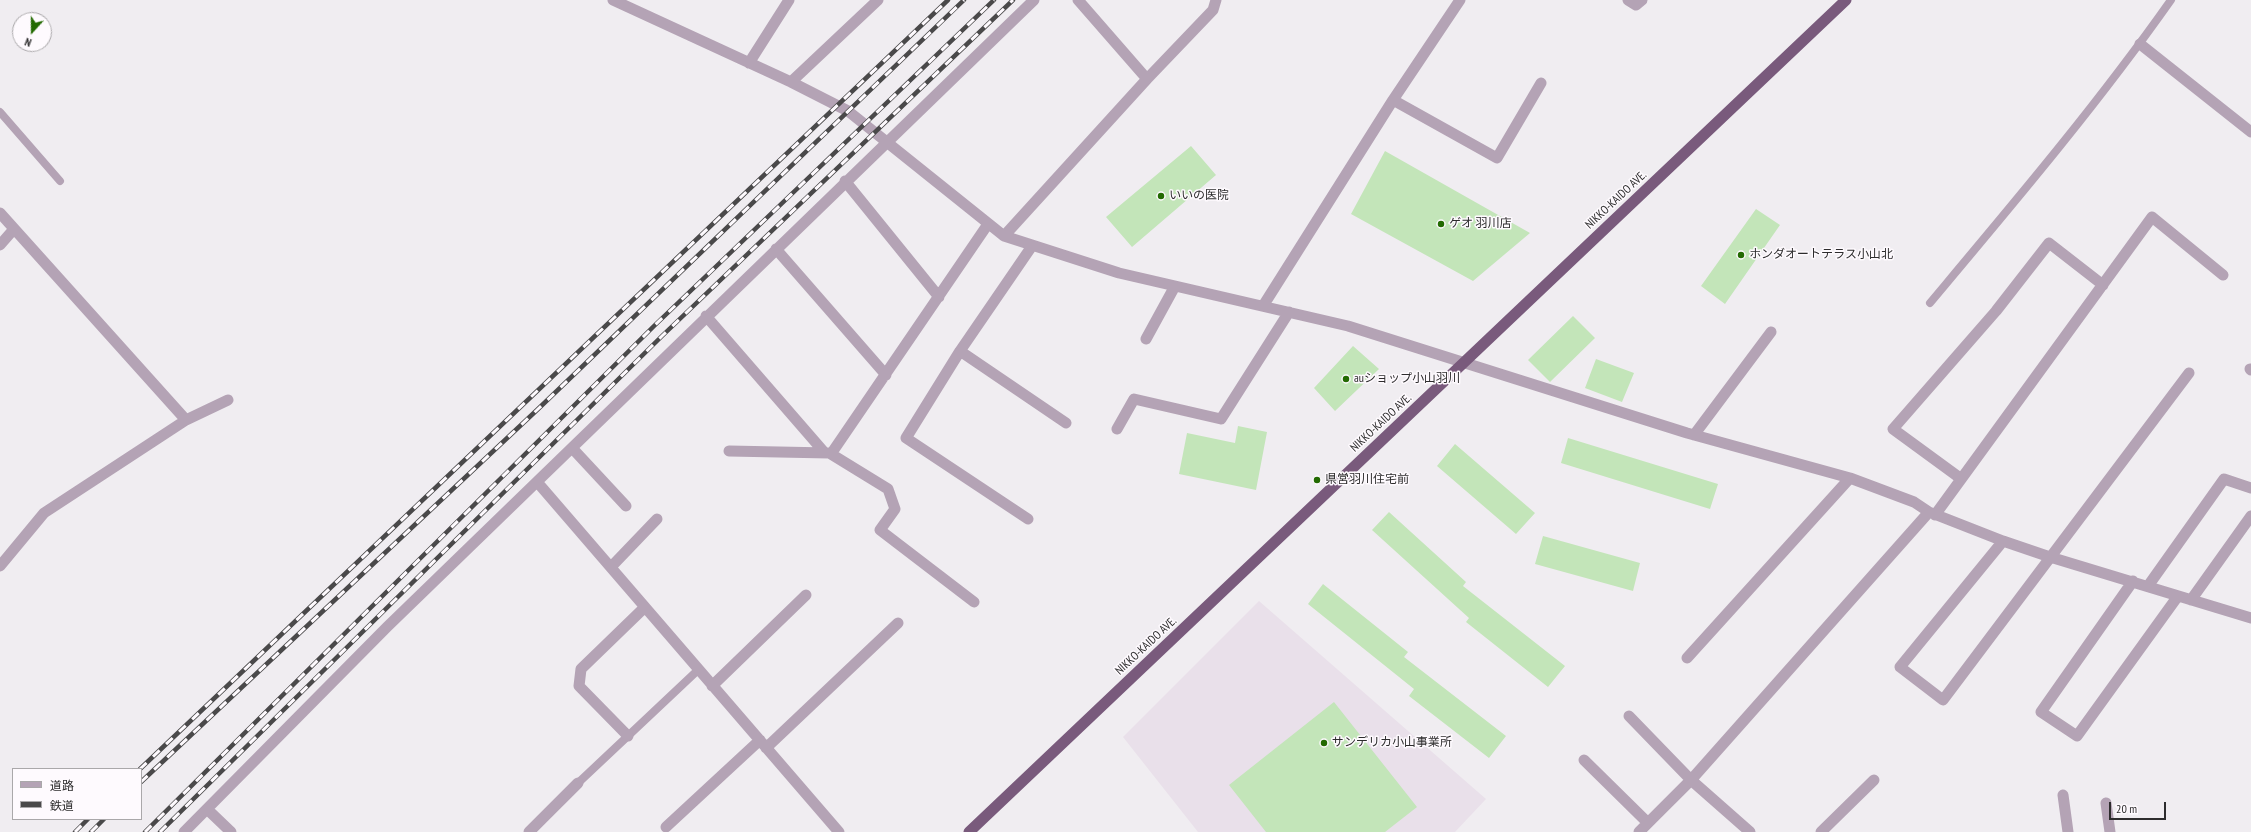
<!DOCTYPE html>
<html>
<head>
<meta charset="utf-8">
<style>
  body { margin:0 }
  #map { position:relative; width:2251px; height:832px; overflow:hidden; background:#f0edf1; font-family:"PT Sans Narrow","Noto Sans JP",sans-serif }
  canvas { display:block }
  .legend { position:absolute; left:12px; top:768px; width:130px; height:52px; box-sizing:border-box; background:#fefafe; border:1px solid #aaa8aa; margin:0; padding:5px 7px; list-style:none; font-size:12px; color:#2d2c2d }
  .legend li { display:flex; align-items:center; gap:8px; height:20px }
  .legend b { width:20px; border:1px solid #aaa8aa }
  .north { position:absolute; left:12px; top:12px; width:40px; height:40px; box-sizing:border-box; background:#fefafe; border:1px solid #aaa8aa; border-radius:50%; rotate:201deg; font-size:11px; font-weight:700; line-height:16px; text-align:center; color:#2d2c2d }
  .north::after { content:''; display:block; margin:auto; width:14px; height:18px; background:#236a02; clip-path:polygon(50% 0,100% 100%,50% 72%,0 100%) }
  .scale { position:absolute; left:2109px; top:802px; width:57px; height:18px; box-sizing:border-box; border:2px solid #2d2c2d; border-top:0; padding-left:5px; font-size:12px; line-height:14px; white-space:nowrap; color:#2d2c2d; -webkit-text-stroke:3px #fefafe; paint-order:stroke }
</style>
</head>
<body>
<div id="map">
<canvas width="2251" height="832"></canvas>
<ul class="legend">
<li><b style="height:5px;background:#b4a3b5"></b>道路</li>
<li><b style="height:5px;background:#4a494a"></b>鉄道</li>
</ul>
<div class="north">N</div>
<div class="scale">20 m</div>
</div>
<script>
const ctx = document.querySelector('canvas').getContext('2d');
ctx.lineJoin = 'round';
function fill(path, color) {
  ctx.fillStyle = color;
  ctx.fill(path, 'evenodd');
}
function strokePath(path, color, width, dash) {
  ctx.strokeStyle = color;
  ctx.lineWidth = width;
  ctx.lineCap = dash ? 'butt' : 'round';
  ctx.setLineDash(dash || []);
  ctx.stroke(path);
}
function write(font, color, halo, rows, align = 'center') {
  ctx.font = font + ' "PT Sans Narrow","Noto Sans JP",sans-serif';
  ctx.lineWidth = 3;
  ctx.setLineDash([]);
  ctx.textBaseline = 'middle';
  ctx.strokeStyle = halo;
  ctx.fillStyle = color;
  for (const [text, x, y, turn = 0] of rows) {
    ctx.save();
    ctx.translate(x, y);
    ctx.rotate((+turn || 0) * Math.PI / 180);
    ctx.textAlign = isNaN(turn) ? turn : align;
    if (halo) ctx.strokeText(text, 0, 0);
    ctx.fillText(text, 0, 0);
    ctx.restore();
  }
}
const built = new Path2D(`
  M1259 601 1486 799 1455 832H1198L1123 737Z`);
const building = new Path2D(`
  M1191 146 1216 175 1132 247 1106 217Z
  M1385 151 1530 233 1473 281 1351 214Z
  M1756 209 1780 225 1725 304 1701 286Z
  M1573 316 1595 338 1550 382 1528 360Z
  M1353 346 1379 369 1335 411 1314 388Z
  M1596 359 1634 373 1622 402 1585 388Z
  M1238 426 1267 432 1256 490 1179 474 1187 433 1235 443Z
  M1568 438 1718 484 1710 509 1561 463Z
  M1455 444 1535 513 1516 534 1437 466Z
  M1389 512 1466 582 1463 586 1565 666 1548 687 1466 622 1469 618 1372 530Z
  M1543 536 1640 563 1633 591 1535 564Z
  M1323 584 1408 652 1404 657 1506 736 1489 758 1409 696 1414 689 1308 604Z
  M1334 702 1417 807 1385 832H1266L1229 785Z`);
const service = new Path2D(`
  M0 112 60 181
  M1930 303C2013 204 2097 105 2171 0
  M578 783 698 670`);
const minor = new Path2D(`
  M613 0 791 82 848 111 1004 236 1119 273 1348 326 1687 433 1850 478 1914 502 1929 512 2003 541 2050 557 2251 618
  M1078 0 1147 79
  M1628 0 1636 5 1642 0
  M2140 44 2251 132
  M749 63 789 0
  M791 82 878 0
  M1393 100 1497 158 1541 83
  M845 181 939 297
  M0 213 186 420
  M1004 236 1147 79 1213 10 1216 0
  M0 245 14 229
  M776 249 886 375
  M1263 306 1393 100 1460 0
  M706 316 824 452
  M1146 339 1175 286
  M960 351 1066 423
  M2250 369 2251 370
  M1117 429 1134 399 1221 419 1289 312
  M1694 435 1771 332
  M573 449 626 506
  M729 451 829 453
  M1960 478 1893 429 1996 311 2049 243 2103 285
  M538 483 839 832
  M1935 515 2152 217 2223 275
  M1028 519 906 438 960 351 1032 246
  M2003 541 1900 667 1943 700 2189 373
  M0 566 44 513 186 420 228 400
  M611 567 657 519
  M2133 581 2041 712 2077 736 2178 596
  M2148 586 2224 479 2251 488
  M2191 600 2251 516
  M974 602 880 530 895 509 888 489 831 454 988 224
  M1687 658 1850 478
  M712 686 806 595
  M1629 716 1691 780 1750 832
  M628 736 579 686 581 669 645 607
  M766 748 898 623
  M1584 760 1648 823
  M2063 795 2068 832
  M2106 803 2110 832
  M207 809 231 832
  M666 827 760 740
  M184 832 387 627 1034 0
  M529 832 578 783
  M1639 832 1691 780 1929 512
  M1821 832 1874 780`);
const trunk = new Path2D(`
  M969 832 1846 0`);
const rail = new Path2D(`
  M140 769 948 0
  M141 782 537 410 964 0
  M75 832 88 819
  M91 832 104 819
  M145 832 654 326 994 0
  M160 832 662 336 1013 0`);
const markers = [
  [1161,196,4,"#236a02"],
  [1441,224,4,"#236a02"],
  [1741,255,4,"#236a02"],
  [1346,379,4,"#236a02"],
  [1317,480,4,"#236a02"],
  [1324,743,4,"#236a02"]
];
const poiNames = [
  ["いいの医院",1169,196],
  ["ゲオ 羽川店",1449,224],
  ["ホンダオートテラス小山北",1749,255],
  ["auショップ小山羽川",1354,379],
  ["県営羽川住宅前",1325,480],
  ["サンデリカ小山事業所",1332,743]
];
const streetNames = [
  ["NIKKO-KAIDO AVE.",1616,200,-43],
  ["NIKKO-KAIDO AVE.",1381,423,-43],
  ["NIKKO-KAIDO AVE.",1146,646,-43]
];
fill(built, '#e9e0ea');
fill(building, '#c3e5b9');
strokePath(service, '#b4a3b5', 8);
strokePath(minor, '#b4a3b5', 11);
strokePath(trunk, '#795a7c', 11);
strokePath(rail, '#4a494a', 4.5);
strokePath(rail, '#fefafe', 3, [9]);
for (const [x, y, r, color] of markers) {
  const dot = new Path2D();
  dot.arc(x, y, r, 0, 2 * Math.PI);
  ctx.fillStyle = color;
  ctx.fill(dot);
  strokePath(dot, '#fefafe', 1.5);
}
write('12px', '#2d2c2d', '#fefafe', poiNames, 'left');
write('12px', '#2d2c2d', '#fefafe', streetNames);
</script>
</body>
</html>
